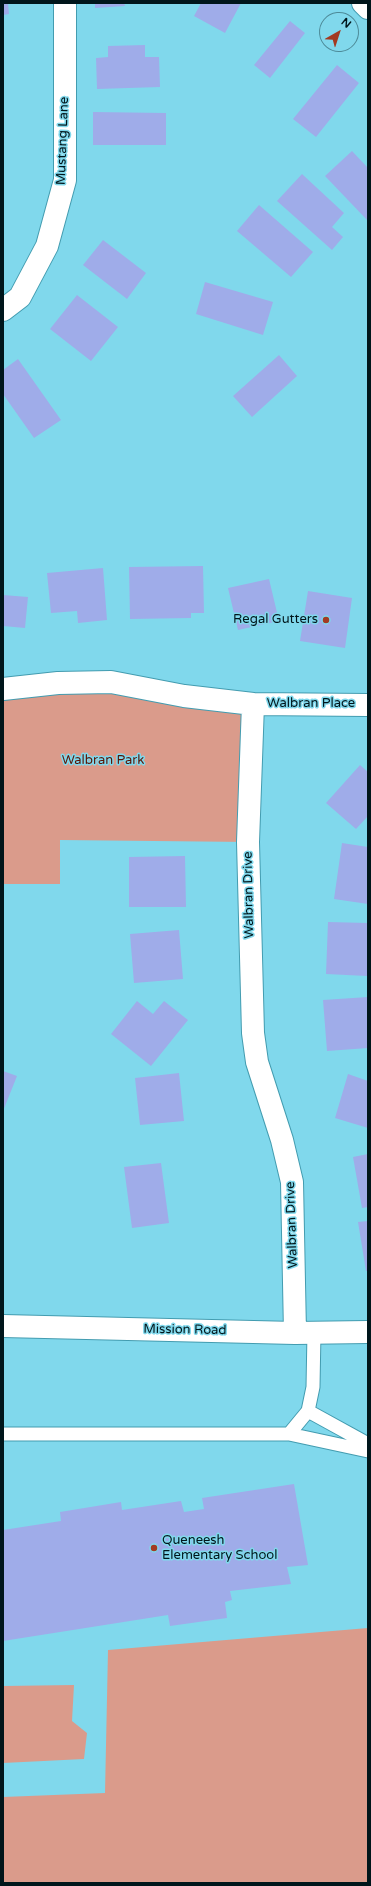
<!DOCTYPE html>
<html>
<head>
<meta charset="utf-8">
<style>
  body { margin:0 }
  #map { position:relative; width:371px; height:1886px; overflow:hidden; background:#80d8ec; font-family:"Varela Round",sans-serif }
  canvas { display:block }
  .frame { position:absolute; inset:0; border:4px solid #00161b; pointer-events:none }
  .north { position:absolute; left:319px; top:12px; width:40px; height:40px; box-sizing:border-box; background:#80d8ec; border:1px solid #4d8a98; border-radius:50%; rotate:39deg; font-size:11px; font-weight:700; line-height:16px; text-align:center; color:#00161b }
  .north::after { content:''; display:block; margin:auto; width:14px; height:18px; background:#a33a22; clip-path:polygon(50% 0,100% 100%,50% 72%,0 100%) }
</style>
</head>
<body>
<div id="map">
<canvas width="371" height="1886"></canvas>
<div class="frame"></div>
<div class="north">N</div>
</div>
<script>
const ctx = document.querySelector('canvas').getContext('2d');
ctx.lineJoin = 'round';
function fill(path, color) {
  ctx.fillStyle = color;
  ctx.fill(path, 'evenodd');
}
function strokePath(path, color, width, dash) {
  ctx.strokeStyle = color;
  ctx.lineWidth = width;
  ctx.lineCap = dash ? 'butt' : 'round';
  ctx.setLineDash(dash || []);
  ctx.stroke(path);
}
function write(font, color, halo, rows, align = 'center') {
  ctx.font = font + ' "Varela Round",sans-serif';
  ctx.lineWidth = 3;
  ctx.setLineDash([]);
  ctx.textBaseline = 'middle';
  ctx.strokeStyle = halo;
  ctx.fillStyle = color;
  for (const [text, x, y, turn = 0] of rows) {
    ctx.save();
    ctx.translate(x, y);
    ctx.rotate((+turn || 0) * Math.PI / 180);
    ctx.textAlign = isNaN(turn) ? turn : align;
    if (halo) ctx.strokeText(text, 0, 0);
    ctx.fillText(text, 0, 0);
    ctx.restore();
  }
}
const green = new Path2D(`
  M58 683 253 704 248 842 60 840V884H3V689Z
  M368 1628V1883H3V1797L105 1793 108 1650Z
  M74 1685 72 1721 87 1733 84 1759 3 1763V1686Z`);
const building = new Path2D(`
  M3 3H8L9 14 3 15Z
  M95 3H124L125 6 95 8Z
  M201 3H241L225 33 194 16Z
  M290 21 305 33 270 78 254 65Z
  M145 45V57H159L160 87 97 89 96 58 108 57V46Z
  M337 65 359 83 316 137 293 119Z
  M93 112 166 113V145H93Z
  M352 151 368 168V221L325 176Z
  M302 174 344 213 332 227 343 237 332 250 277 201Z
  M259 205 313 252 291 277 237 231Z
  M103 240 146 273 127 299 83 265Z
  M205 282 273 302 263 335 196 314Z
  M77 295 118 327 91 361 50 329Z
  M279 355 297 376 252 417 233 396Z
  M18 359 61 420 34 438 3 394V370Z
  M203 566 204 613H191V618L130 619 129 567Z
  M103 568 107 620 78 623 77 611 51 613 47 573Z
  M269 579 279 621 238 630 228 588Z
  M308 591 352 598 345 648 300 641Z
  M3 595 28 597 25 628 3 626Z
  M360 765 368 772V816L356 829 326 803Z
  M342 843 368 847V904L334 899Z
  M185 856 186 907H129V857Z
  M328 922 368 923 367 976 326 974Z
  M179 930 183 979 134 983 130 934Z
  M368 997V1048L327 1051 323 1000Z
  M137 1001 153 1014 164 1001 188 1020 151 1066 111 1034Z
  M3 1071 17 1076 3 1111Z
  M179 1073 184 1121 140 1125 135 1078Z
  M348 1074 368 1081V1128L335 1118Z
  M368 1154V1207L362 1208 353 1157Z
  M161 1163 169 1223 132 1228 124 1167Z
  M368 1221V1271H366L358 1222Z
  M294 1484 308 1565 287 1567 291 1584 230 1591 232 1600 225 1602 227 1618 170 1626 168 1615 3 1641V1530L61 1521 60 1512 121 1502 122 1510 181 1501 184 1512 204 1509 202 1498Z`);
const lane = new Path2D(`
  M308 1411 368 1444
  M3 1434H289L308 1411 313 1387 314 1332
  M289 1434 368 1451`);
const street = new Path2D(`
  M363 3 368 8
  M3 310 20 297 47 246 65 180V3
  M3 689 58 683 111 682 184 696 253 704 248 842 253 1033 257 1062 282 1140 292 1182 295 1333
  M253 704 368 705
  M3 1326 295 1333 368 1332`);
const markers = [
  [326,620,4,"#a33a22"],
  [154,1548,4,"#a33a22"]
];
const streetNames = [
  ["Mustang Lane",63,141,-88],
  ["Walbran Place",311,704],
  ["Walbran Drive",249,895,-91],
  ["Walbran Drive",292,1225,-92],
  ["Mission Road",185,1330,1]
];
const poiNames = [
  ["Regal Gutters",318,620],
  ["Queneesh",162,1541,"left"],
  ["Elementary School",162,1556,"left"]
];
const parkNames = [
  ["Walbran Park",103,761]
];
fill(green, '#da9b8b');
fill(building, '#9face9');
strokePath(lane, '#439cb0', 15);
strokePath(street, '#439cb0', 24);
strokePath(lane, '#fff', 13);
strokePath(street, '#fff', 22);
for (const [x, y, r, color] of markers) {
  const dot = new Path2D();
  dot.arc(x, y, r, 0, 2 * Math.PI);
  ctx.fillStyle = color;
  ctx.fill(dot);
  strokePath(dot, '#80d8ec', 1.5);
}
write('13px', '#00161b', '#80d8ec', streetNames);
write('13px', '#00161b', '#80d8ec', poiNames, 'right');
write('13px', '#5a1404', '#80d8ec', parkNames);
</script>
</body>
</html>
